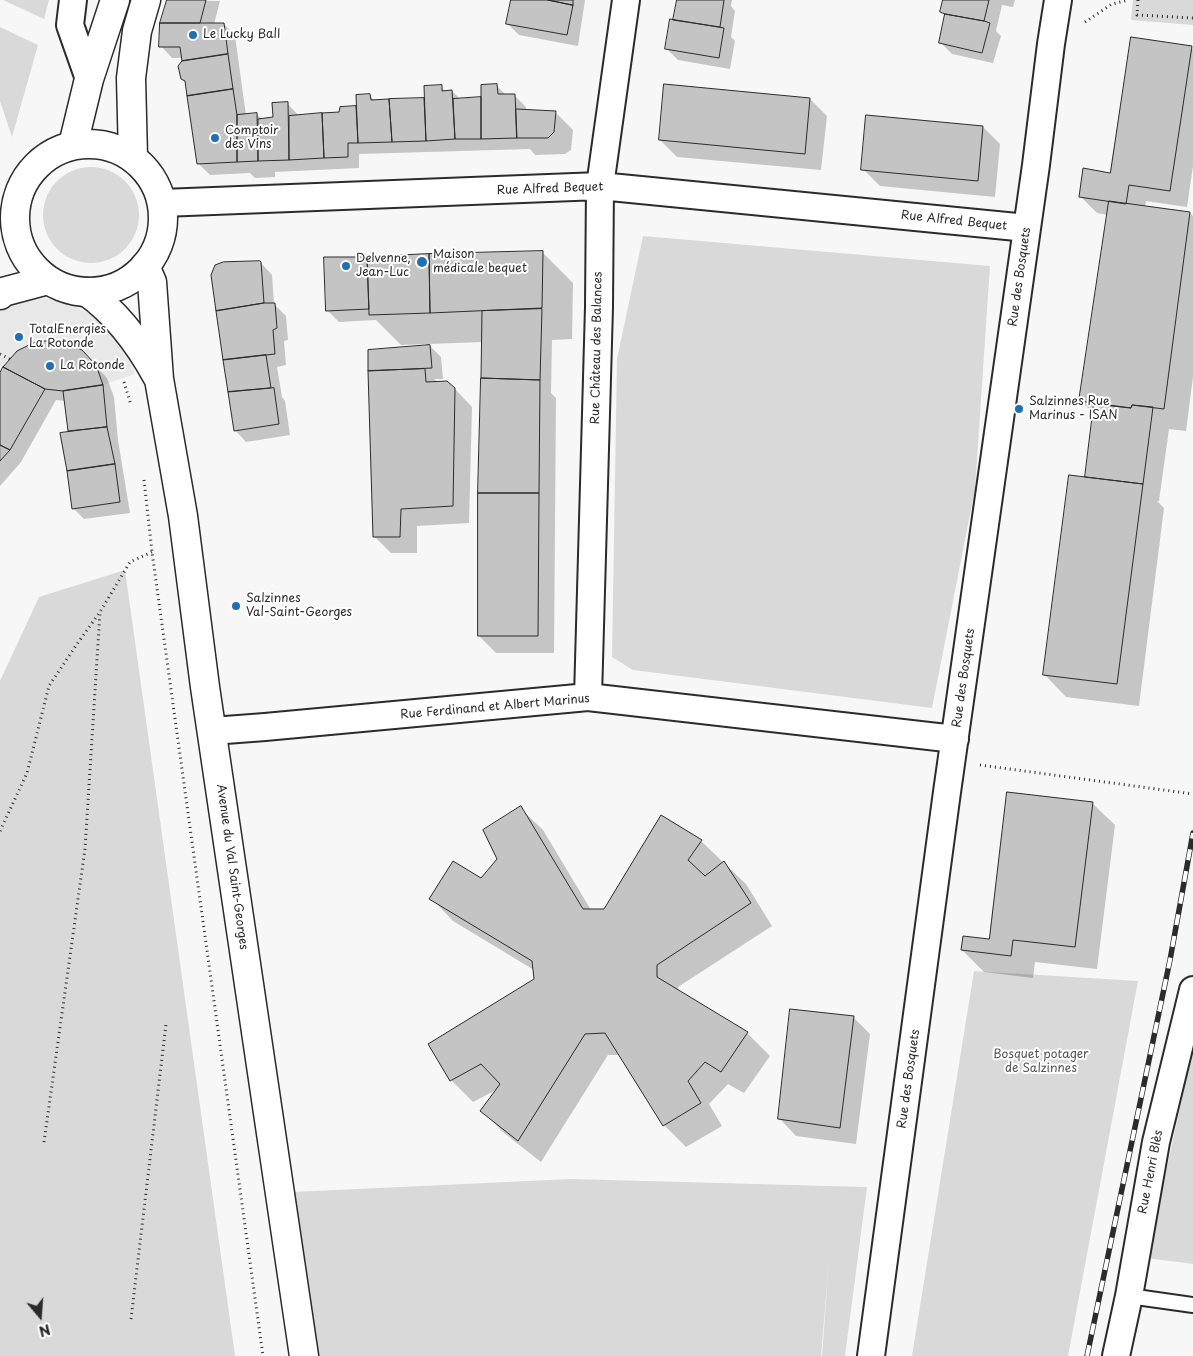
<!DOCTYPE html>
<html>
<head>
<meta charset="utf-8">
<style>
  body { margin:0 }
  #map { position:relative; width:1193px; height:1356px; overflow:hidden; background:#f7f7f7; font-family:"Playpen Sans",sans-serif }
  canvas { display:block }
  .north { position:absolute; left:15px; top:1291px; width:50px; height:50px; -webkit-text-stroke:4px #fff; paint-order:stroke; rotate:162deg; font-size:14px; font-weight:700; line-height:20px; text-align:center; color:#2b2b2b }
  .north::after { content:''; display:block; margin:auto; width:18px; height:22px; background:#2b2b2b; clip-path:polygon(50% 0,100% 100%,50% 72%,0 100%) }
</style>
</head>
<body>
<div id="map">
<canvas width="1193" height="1356"></canvas>
<div class="north">N</div>
</div>
<script>
const ctx = document.querySelector('canvas').getContext('2d');
ctx.lineJoin = 'round';
function fill(path, color) {
  ctx.fillStyle = color;
  ctx.fill(path, 'evenodd');
}
function strokePath(path, color, width, dash) {
  ctx.strokeStyle = color;
  ctx.lineWidth = width;
  ctx.lineCap = dash ? 'butt' : 'round';
  ctx.setLineDash(dash || []);
  ctx.stroke(path);
}
function write(font, color, halo, rows, align = 'center') {
  ctx.font = font + ' "Playpen Sans",sans-serif';
  ctx.lineWidth = 4;
  ctx.setLineDash([]);
  ctx.textBaseline = 'middle';
  ctx.strokeStyle = halo;
  ctx.fillStyle = color;
  for (const [text, x, y, turn = 0] of rows) {
    ctx.save();
    ctx.translate(x, y);
    ctx.rotate((+turn || 0) * Math.PI / 180);
    ctx.textAlign = isNaN(turn) ? turn : align;
    if (halo) ctx.strokeText(text, 0, 0);
    ctx.fillText(text, 0, 0);
    ctx.restore();
  }
}
const built = new Path2D(`
  M45 298 66 302 101 319 122 343 135 374 103 385 63 391 45 389 0 366V309L18 302Z`);
const green = new Path2D(`
  M3 0H49L44 19Z
  M1133 0H1193V25L1131 20Z
  M0 27 38 45 12 137 0 101Z
  M43 215a48 48 0 1 1 96 0a48 48 0 1 1-96 0Z
  M643 236 990 266 975 489 932 708 633 670 612 657 617 359Z
  M125 570 235 1356H0V681L39 597Z
  M974 971 1138 981 1068 1356H912Z
  M1193 1049V1264L1147 1258Z
  M571 1179 867 1187 845 1356H822L829 1261 821 1356H318L293 1192Z`);
const shadow = new Path2D(`
  M168 0 220 1 214 24H224L235 36 246 115 257 114 262 120 274 118 287 103 299 116 341 113V108L357 107 370 96 375 101 426 99 441 87 446 92 452 91 460 99 482 98 496 85 506 95H514L526 107V111L556 113 573 130 571 150 565 154 535 155 530 149 359 154V168L275 172V177L255 178 250 173 210 175 198 163 186 83 182 78 183 58H172L161 46Z
  M512 0H585L578 46 519 35 508 24Z
  M678 0H732L731 6 735 11 731 37 735 41 730 69 678 60 667 49 674 21Z
  M944 0H1015L1013 7 1002 5 996 31 1001 36 993 63 952 54 940 42 946 16 941 11Z
  M1191 48 1193 49V166L1187 207 1146 201 1145 207 1190 213 1193 216V377L1186 431 1169 429 1159 501H1157L1164 508 1139 706 1066 697 1044 674 1088 479 1094 414 1080 400 1108 215 1097 213 1080 196 1111 174Z
  M665 85 810 99 827 116 821 170 677 157 660 140Z
  M983 127 1000 144 995 197 880 186 863 169Z
  M542 252 573 283 572 339 552 340 551 393 556 398 554 653H496L479 636 483 342 428 344 441 357 443 379H434L438 382 455 389 472 407 469 523 417 526V553H391L374 536 369 351 426 346V344L401 345 376 320 339 322 327 310Z
  M261 263 272 275 274 304 286 316 288 340 284 341 286 365 277 367 282 397 285 401 290 435 246 442 235 430 212 275Z
  M81 351 107 378 114 397 118 440 130 513 84 519 73 508 61 434 69 432 65 401 56 400 21 462 0 486V375Z
  M1092 803 1115 825 1097 969 1035 962 1033 978 984 972 962 950 990 940Z
  M520 808 543 830 591 910 604 911 701 841 746 884 772 926 678 987 679 991 747 1033 770 1056 744 1093 728 1084 709 1104 722 1126 686 1147 664 1125 620 1055H608L541 1162 504 1133 482 1111 498 1089 473 1102 451 1080 535 980 534 970 453 921 431 898 482 880 498 859Z
  M853 1017 870 1034 856 1144 796 1136 779 1118Z`);
const building = new Path2D(`
  M167 0H206L200 23H160Z
  M511 0H548L573 5 567 35 506 24Z
  M548 0H573V5Z
  M677 0H724L720 27 673 20Z
  M943 0H989L984 21 945 14 940 12Z
  M945 14 984 21 990 23 982 53 939 43Z
  M670 19 724 28 719 58 665 49Z
  M160 23H224L228 54 182 61 180 47H159Z
  M1131 37 1192 46 1170 191 1129 185 1126 204 1079 197 1083 168 1110 173Z
  M228 54 233 89 187 96 185 81 181 79 178 66 182 61Z
  M497 84 498 94H515L517 138 481 139V85Z
  M664 84 810 98 805 154 659 140Z
  M442 85V91L452 90 455 139 426 141 424 86Z
  M233 89 237 115V162L197 164 187 96Z
  M370 94 371 100 389 99 392 142 358 143 356 95Z
  M481 97V139H455L453 99Z
  M424 98 426 141 392 142 389 99Z
  M288 102 289 160 258 161V119L273 117 272 103Z
  M356 106 358 143H348V157L324 158 322 113 339 112 340 107Z
  M516 109 556 111 554 132 548 138H517Z
  M257 113 258 161 237 162V115Z
  M322 113 324 158 289 160V116Z
  M866 115 983 126 978 181 861 170Z
  M1109 201 1190 212 1164 409 1132 405 1131 408 1079 401Z
  M543 251 542 308 430 313 429 254Z
  M429 254 430 313 369 315 367 257Z
  M324 257H367L369 309 326 311Z
  M260 261 261 262 264 303 216 311 211 275 215 265 223 262Z
  M264 303H275L277 328 273 330 275 354 223 360 216 311Z
  M542 309 540 380 481 378 482 311Z
  M60 340 82 350 96 365 103 385 63 391 45 389 3 367 17 351 35 342Z
  M430 345 432 368 368 371V350Z
  M266 355 271 388 228 392 223 360Z
  M3 367 45 389 10 450 0 445V373Z
  M425 369 426 382 447 381 455 388 453 506 401 509 400 537H373L368 371Z
  M481 378 540 380 539 493H478Z
  M103 385 107 427 68 431 63 391Z
  M274 388 279 424 234 431 228 392Z
  M1094 404 1131 408 1132 405 1153 407 1143 484 1085 477Z
  M107 427 115 464 67 471 60 433Z
  M0 445 10 450 0 461Z
  M115 464 120 502 72 509 67 471Z
  M1069 475 1143 484 1117 684 1043 675Z
  M478 493H539L538 636H478Z
  M1007 792 1093 802 1075 947 1013 940 1011 956 961 950 963 936 989 939Z
  M521 806 583 909H604L661 815 702 840 688 860 705 876 724 861 751 903 657 965V977L748 1032 721 1072 705 1062 688 1081 701 1103 663 1126 605 1033 585 1034 518 1141 480 1111 500 1084 481 1064 450 1081 428 1044 534 979 532 961 429 899 453 861 481 878 497 859 483 830Z
  M790 1009 854 1016 840 1128 778 1119Z`);
const path = new Path2D(`
  M1138 0 1137 15 1193 18
  M1085 22 1112 4 1129 0
  M0 354 10 359
  M124 382 131 405
  M144 480 152 552 263 1356
  M980 765 1193 794
  M0 831 27 773 49 686 77 644 100 612 130 562 152 552
  M44 1142 85 849 100 612
  M131 1319 166 1024`);
const service = new Path2D(`
  M1129 1296 1193 1305`);
const minor = new Path2D(`
  M73 0 70 25 89 79
  M162 203 600 186 1027 228
  M588 697 599 307 600 186 626 0
  M212 731 265 727 588 697 955 739
  M871 1356 947 792 1036 165 1051 44 1058 0
  M1116 1356 1129 1296 1156 1142 1193 990`);
const secondary = new Path2D(`
  M145 266 152 282 159 379 183 516 205 687 304 1356
  M87 292C118 314 139 343 157 376`);
const primary = new Path2D(`
  M15 218a74 74 0 1 1 148 0a74 74 0 1 1-148 0Z
  M73 145 89 79 115 0
  M133 157 131 78 137 31 146 0
  M0 295 3 292 48 280`);
const rail = new Path2D(`
  M1087 1356 1170 960 1193 833`);
const markers = [
  [193,35,5,"#1f6fb2"],
  [215,138,5,"#1f6fb2"],
  [422,262,6,"#1f6fb2"],
  [346,266,5,"#1f6fb2"],
  [19,337,5,"#1f6fb2"],
  [50,366,5,"#1f6fb2"],
  [1019,409,5,"#1f6fb2"],
  [236,606,5,"#1f6fb2"]
];
const poiNames = [
  ["Le Lucky Ball",203,35],
  ["Comptoir",225,131],
  ["des Vins",225,145],
  ["Maison",433,255],
  ["médicale bequet",433,269],
  ["Delvenne,",356,259],
  ["Jean-Luc",356,273],
  ["TotalEnergies",29,330],
  ["La Rotonde",29,344],
  ["La Rotonde",60,366],
  ["Salzinnes Rue",1029,402],
  ["Marinus - ISAN",1029,416],
  ["Salzinnes",246,599],
  ["Val-Saint-Georges",246,613]
];
const streetNames = [
  ["Rue Alfred Bequet",550,189,-2],
  ["Rue Alfred Bequet",954,221,6],
  ["Rue des Bosquets",1020,277,-82],
  ["Rue Château des Balances",597,348,-89],
  ["Rue des Bosquets",964,678,-82],
  ["Rue Ferdinand et Albert Marinus",495,707,-5],
  ["Avenue du Val Saint-Georges",232,867,82],
  ["Rue des Bosquets",909,1079,-82],
  ["Rue Henri Blès",1151,1172,-79]
];
const parkNames = [
  ["Bosquet potager",1041,1055],
  ["de Salzinnes",1041,1069]
];
fill(built, '#e8e8e8');
fill(green, '#d9d9d9');
fill(shadow, '#0003');
fill(building, '#c4c4c4');
strokePath(building, '#2b2b2b', 1);
strokePath(service, '#2b2b2b', 18);
strokePath(minor, '#2b2b2b', 30);
strokePath(secondary, '#2b2b2b', 31);
strokePath(primary, '#2b2b2b', 31);
strokePath(path, '#2b2b2b', 3, [1, 4]);
strokePath(service, '#fff', 14);
strokePath(minor, '#fff', 26);
strokePath(secondary, '#fff', 28);
strokePath(primary, '#fff', 28);
strokePath(rail, '#2b2b2b', 5.5);
strokePath(rail, '#fff', 4, [11]);
for (const [x, y, r, color] of markers) {
  const dot = new Path2D();
  dot.arc(x, y, r, 0, 2 * Math.PI);
  ctx.fillStyle = color;
  ctx.fill(dot);
  strokePath(dot, '#fff', 2);
}
write('12px', '#2b2b2b', '#fff', poiNames, 'left');
write('12px', '#2b2b2b', '#fff', streetNames);
write('12px', '#565656', '#fff', parkNames);
</script>
</body>
</html>
